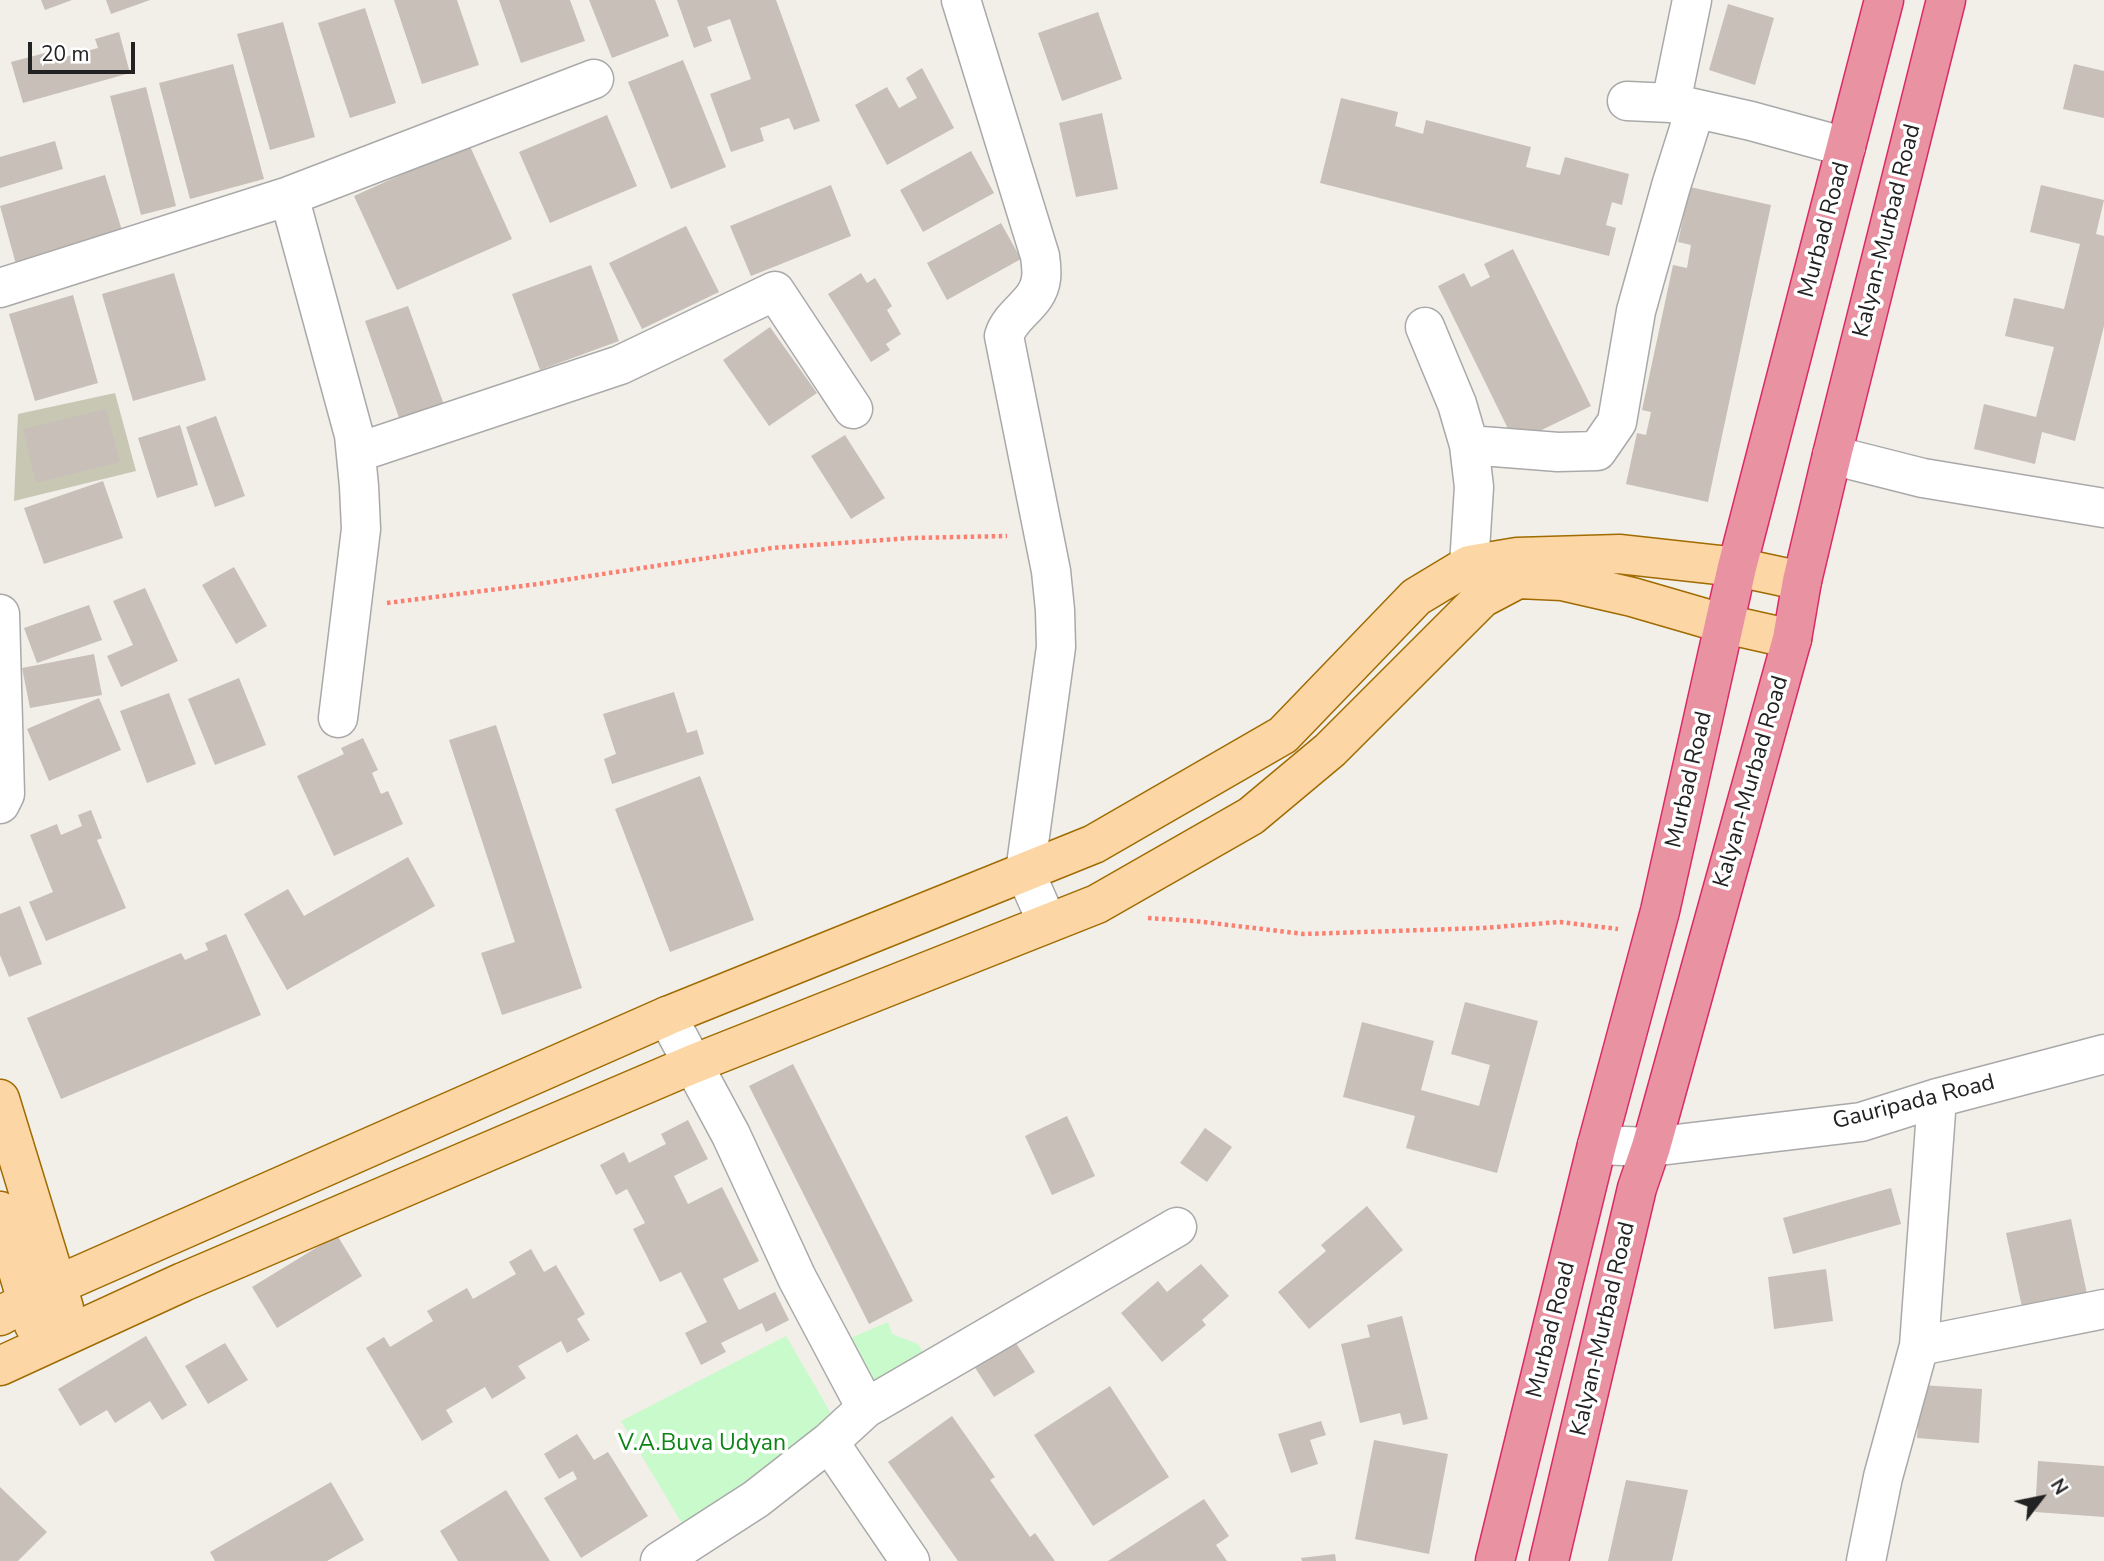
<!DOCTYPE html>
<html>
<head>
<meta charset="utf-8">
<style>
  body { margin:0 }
  #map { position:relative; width:2104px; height:1561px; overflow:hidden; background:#f2efe9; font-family:"Nunito Sans",sans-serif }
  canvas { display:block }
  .north { position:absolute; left:2006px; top:1463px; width:70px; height:70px; -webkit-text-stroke:5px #fff; paint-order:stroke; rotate:58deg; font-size:19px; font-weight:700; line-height:28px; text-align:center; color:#222 }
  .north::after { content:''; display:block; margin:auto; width:24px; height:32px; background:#222; clip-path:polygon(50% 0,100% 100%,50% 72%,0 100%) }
  .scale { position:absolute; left:28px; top:42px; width:107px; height:32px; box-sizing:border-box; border:4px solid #222; border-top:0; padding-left:9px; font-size:21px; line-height:24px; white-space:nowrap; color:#222; -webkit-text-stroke:5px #fff; paint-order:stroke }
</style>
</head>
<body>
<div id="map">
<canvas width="2104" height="1561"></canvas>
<div class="north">N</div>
<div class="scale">20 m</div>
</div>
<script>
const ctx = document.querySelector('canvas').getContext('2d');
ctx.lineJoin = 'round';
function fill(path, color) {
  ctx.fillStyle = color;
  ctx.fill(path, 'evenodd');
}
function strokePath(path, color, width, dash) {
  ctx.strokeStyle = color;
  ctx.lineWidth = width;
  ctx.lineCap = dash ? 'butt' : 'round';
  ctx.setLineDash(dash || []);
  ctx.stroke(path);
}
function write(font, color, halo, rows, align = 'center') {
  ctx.font = font + ' "Nunito Sans",sans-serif';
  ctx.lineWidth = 7;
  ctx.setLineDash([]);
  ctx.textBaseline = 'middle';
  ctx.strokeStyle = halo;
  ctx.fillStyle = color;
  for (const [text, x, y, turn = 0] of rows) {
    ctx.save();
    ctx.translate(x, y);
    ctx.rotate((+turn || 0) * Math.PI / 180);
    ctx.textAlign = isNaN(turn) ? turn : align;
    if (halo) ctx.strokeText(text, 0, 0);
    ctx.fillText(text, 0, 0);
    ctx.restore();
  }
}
const construction = new Path2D(`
  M115 393 136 471 14 501 18 414Z`);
const park = new Path2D(`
  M888 1322 892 1334 918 1344 923 1352 874 1383 839 1343Z
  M786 1336 836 1422 684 1527 621 1421Z`);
const building = new Path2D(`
  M41 0H72L45 10Z
  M106 0H150L111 14Z
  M394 0H457L479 65 422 84Z
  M499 0H570L585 41 521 63Z
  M589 0H655L669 36 612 58Z
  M677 0H776L820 121 794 130 789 118 760 128 764 141 731 152 710 94 751 79 730 19 707 27 712 41 694 48Z
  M1728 4 1774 18 1755 85 1709 70Z
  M365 8 396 103 350 118 318 23Z
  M1098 12 1122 79 1062 101 1038 33Z
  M283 22 315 137 270 150 237 34Z
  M119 32 130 73 23 103 11 62 45 53 47 62 98 48 95 39Z
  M683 60 726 167 671 189 628 82Z
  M233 64 264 179 190 199 159 83Z
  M2074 64 2104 71V118L2063 109Z
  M922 68 954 128 887 165 855 105 887 87 899 108 917 98 906 78Z
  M146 87 176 206 141 215 110 96Z
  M1341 98 1398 112 1395 126 1423 134 1426 120 1531 147 1526 167 1560 175 1565 157 1629 174 1622 205 1612 202 1606 225 1616 228 1609 256 1320 183Z
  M1102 113 1118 189 1076 197 1059 123Z
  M607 115 637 186 550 223 519 152Z
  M55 141 63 169 0 188V157Z
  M469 144 512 239 397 290 354 196Z
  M971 151 994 193 923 232 900 190Z
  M105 175 124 237 17 268 0 206Z
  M831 185 851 236 751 276 730 226Z
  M2041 185 2104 200 2096 234 2104 236V326L2075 441 2042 432 2035 464 1974 449 1984 404 2036 417 2054 347 2005 336 2014 298 2064 309 2080 244 2030 232Z
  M1690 187 1771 205 1708 502 1626 484 1637 433 1646 435 1651 412 1642 410 1673 265 1687 268 1691 245 1678 242Z
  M1001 223 1021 259 947 300 927 263Z
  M686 226 719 292 642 329 609 263Z
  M1513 249 1591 406 1515 443 1438 286 1464 273 1471 287 1490 277 1484 264Z
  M591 265 619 341 540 370 512 294Z
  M174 273 206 380 133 401 102 294Z
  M861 273 867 283 875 278 892 306 887 310 901 334 886 344 890 350 871 362 828 294Z
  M73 295 98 383 35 401 9 314Z
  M408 306 447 413 403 429 365 321Z
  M770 327 817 393 769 426 723 360Z
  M106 409 120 462 36 483 23 429Z
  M216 416 245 496 215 507 186 427Z
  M180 425 198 485 157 498 138 438Z
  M845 435 885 498 851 519 811 456Z
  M103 481 123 538 44 564 24 508Z
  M234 567 267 626 236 644 202 585Z
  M145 588 178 661 121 687 107 656 133 645 113 601Z
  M89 605 102 640 37 663 24 628Z
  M94 654 102 695 30 708 22 668Z
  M239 678 266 745 215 765 188 699Z
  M674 692 687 733 697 730 704 754 612 784 604 759 616 754 603 714Z
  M169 693 196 764 147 783 120 711Z
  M99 698 121 750 49 781 27 729Z
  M496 725 582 988 502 1015 481 953 515 942 449 740Z
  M363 738 378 770 372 773 381 794 388 791 403 824 334 856 297 776 344 754 341 748Z
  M700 776 754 920 670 952 615 809Z
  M91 810 102 838 97 840 126 908 46 941 29 902 53 892 30 835 57 824 61 835 82 826 78 815Z
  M408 857 435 906 287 990 244 914 288 889 304 916Z
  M20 906 42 964 9 977 0 955V914Z
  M226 934 261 1015 61 1099 27 1018 181 953 185 960 208 950 205 943Z
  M1465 1002 1538 1021 1497 1173 1406 1148 1415 1116 1343 1097 1362 1022 1434 1041 1421 1090 1479 1106 1490 1065 1451 1054Z
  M793 1064 913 1301 869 1324 749 1086Z
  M1067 1116 1095 1176 1052 1195 1025 1136Z
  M688 1120 708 1159 674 1176 688 1204 722 1187 759 1261 723 1279 739 1310 775 1292 789 1320 766 1332 762 1323 721 1343 726 1352 701 1365 685 1333 707 1322 681 1272 660 1282 633 1229 645 1223 627 1189 616 1195 600 1165 624 1152 629 1163 666 1144 661 1134Z
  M1205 1128 1232 1147 1207 1182 1180 1163Z
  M1891 1188 1901 1224 1793 1254 1783 1218Z
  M1367 1206 1403 1250 1309 1329 1278 1292 1326 1251 1321 1245Z
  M2071 1219 2087 1294 2022 1307 2006 1233Z
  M337 1235 362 1276 277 1328 252 1287Z
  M531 1249 544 1272 556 1265 585 1314 577 1319 590 1340 567 1353 561 1341 518 1366 526 1378 492 1399 485 1387 446 1410 453 1422 422 1441 366 1348 384 1337 390 1347 433 1321 427 1311 467 1288 473 1299 516 1274 509 1262Z
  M1201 1264 1229 1296 1202 1320 1206 1325 1162 1362 1121 1313 1158 1281 1167 1292Z
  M1826 1269 1833 1321 1774 1329 1768 1277Z
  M1402 1316 1428 1419 1403 1425 1400 1413 1360 1423 1341 1344 1370 1337 1367 1325Z
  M146 1336 187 1405 162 1420 150 1401 115 1423 107 1410 80 1426 58 1389Z
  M1012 1337 1035 1372 994 1397 972 1363Z
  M225 1343 248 1380 208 1404 185 1366Z
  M1921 1385 1982 1389 1979 1443 1917 1438Z
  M1110 1386 1169 1477 1093 1526 1034 1435Z
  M952 1416 995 1477 990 1480 1030 1537 1035 1533 1055 1561H958L888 1462Z
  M1321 1421 1326 1435 1310 1440 1318 1464 1291 1473 1278 1434Z
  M577 1434 594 1460 608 1452 648 1516 581 1558 544 1498 577 1479 573 1471 559 1479 544 1454Z
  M1374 1440 1448 1454 1429 1554 1355 1539Z
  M2038 1461 2104 1466V1517L2035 1512Z
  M1626 1480 1688 1490 1672 1561H1608Z
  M331 1482 364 1540 327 1561H215L210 1552Z
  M0 1487 47 1532 18 1561H0Z
  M506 1490 550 1561H458L440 1531Z
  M1204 1499 1229 1536 1216 1545 1227 1561H1108Z
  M1335 1554 1336 1561H1302L1301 1558Z`);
const path = new Path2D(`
  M387 603 538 584 772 548 911 538 1007 536
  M1148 918 1195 921 1304 934 1483 928 1560 922 1618 929`);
const minor = new Path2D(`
  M961 0 1040 256C1041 263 1042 272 1041 279 1038 304 1011 313 1004 336L1051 571 1055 610 1056 647 1025 872 1047 922
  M1627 101 1671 103 1751 121 1846 147
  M1671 103 1692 0
  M289 196 354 435 359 486 361 529 338 718
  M0 288 289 196 594 79
  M1425 327 1457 404 1469 445 1558 452 1597 451 1617 422 1636 311 1671 186 1695 110
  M1469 445 1474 487 1469 565
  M356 453 620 365 775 291 853 409
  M1832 455 1923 478 2104 508
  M0 614 5 794 0 804
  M1597 1145 1651 1147 1861 1122 1937 1098 2104 1054
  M1919 1346 2104 1309
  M866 1408 1177 1227
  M829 1442 910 1561
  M660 1561 756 1499 829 1442 866 1408 797 1278 731 1135 667 1016
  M1866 1561 1883 1477 1919 1346 1937 1098`);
const major = new Path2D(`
  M0 1099 64 1308
  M0 1211 34 1325
  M0 1316 57 1285 667 1016 1094 844 1283 735 1416 597 1469 565 1517 557 1619 554 1737 567 1802 581
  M0 1366 183 1282 693 1064 1097 904 1251 816 1330 750 1482 598 1518 579 1562 581 1632 597 1725 624 1792 639`);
const highway = new Path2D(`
  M1495 1561 1597 1145 1660 911 1737 567 1884 0
  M1549 1561 1637 1188 1651 1147 1792 639 1802 581 1832 455 1946 0`);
const streetNames = [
  ["Murbad Road",1825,230,-75],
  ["Kalyan-Murbad Road",1888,231,-76],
  ["Murbad Road",1690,780,-77],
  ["Kalyan-Murbad Road",1752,782,-74],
  ["Gauripada Road",1914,1103,-14],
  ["Kalyan-Murbad Road",1604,1329,-77],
  ["Murbad Road",1552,1330,-76]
];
const parkNames = [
  ["V.A.Buva Udyan",702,1444]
];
fill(construction, '#c7c7b4');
fill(park, '#c8facc');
fill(building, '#c7bfb8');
strokePath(minor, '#a9a9a9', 41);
strokePath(major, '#a06b00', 41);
strokePath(highway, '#dc2a67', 41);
strokePath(path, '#fa8072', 4.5, [3.5, 3.5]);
strokePath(minor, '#fff', 38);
strokePath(major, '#fcd6a4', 38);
strokePath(highway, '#e892a2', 38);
write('23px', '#222', '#fff', streetNames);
write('23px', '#0c8416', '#fff', parkNames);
</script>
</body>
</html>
